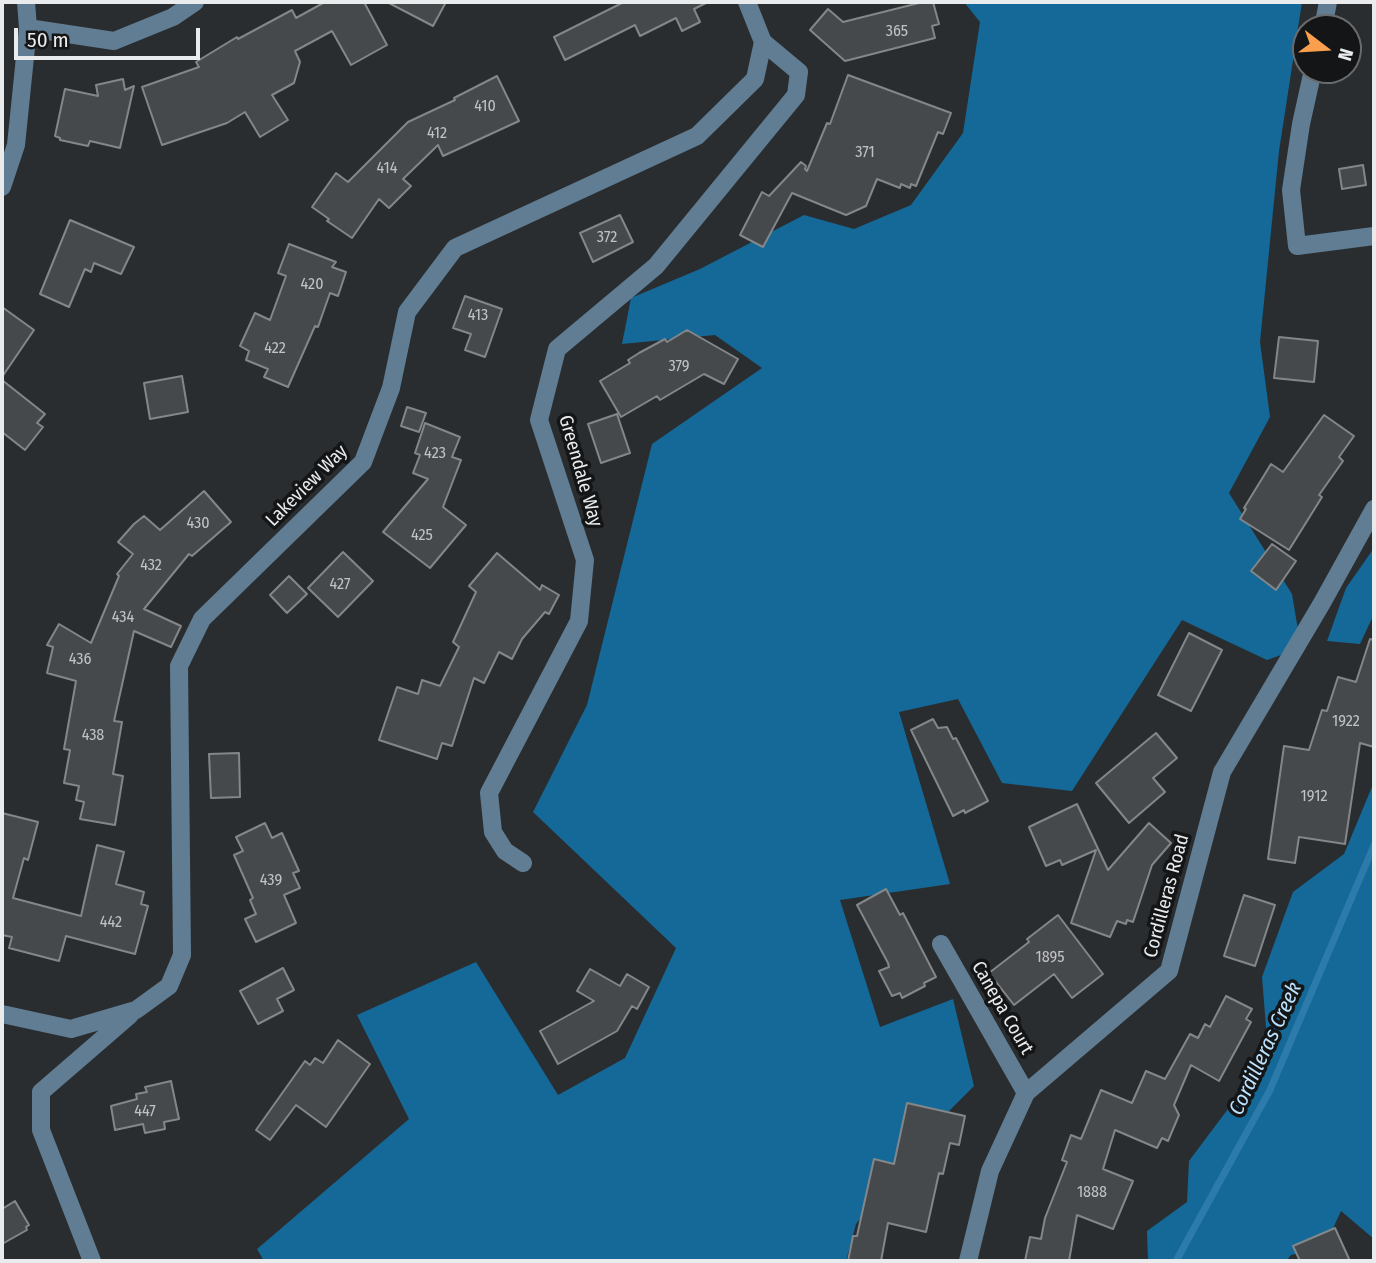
<!DOCTYPE html>
<html>
<head>
<meta charset="utf-8">
<style>
  body { margin:0 }
  #map { position:relative; width:1376px; height:1263px; overflow:hidden; background:#2a2d2f; font-family:"Fira Sans Condensed",sans-serif }
  canvas { display:block }
  .frame { position:absolute; inset:0; border:4px solid #e9ebed; pointer-events:none }
  .north { position:absolute; left:1292px; top:14px; width:70px; height:70px; box-sizing:border-box; background:#141516; border:2px solid #696b6c; border-radius:50%; rotate:107deg; font-size:19px; font-weight:700; line-height:28px; text-align:center; color:#e9ebed }
  .north::after { content:''; display:block; margin:auto; width:24px; height:32px; background:#f99f4d; clip-path:polygon(50% 0,100% 100%,50% 72%,0 100%) }
  .scale { position:absolute; left:14px; top:28px; width:186px; height:32px; box-sizing:border-box; border:4px solid #e9ebed; border-top:0; padding-left:9px; font-size:21px; line-height:24px; white-space:nowrap; color:#e9ebed; -webkit-text-stroke:5px #141516; paint-order:stroke }
</style>
</head>
<body>
<div id="map">
<canvas width="1376" height="1263"></canvas>
<div class="frame"></div>
<div class="north">N</div>
<div class="scale">50 m</div>
</div>
<script>
const ctx = document.querySelector('canvas').getContext('2d');
ctx.lineJoin = 'round';
function fill(path, color) {
  ctx.fillStyle = color;
  ctx.fill(path, 'evenodd');
}
function strokePath(path, color, width, dash) {
  ctx.strokeStyle = color;
  ctx.lineWidth = width;
  ctx.lineCap = dash ? 'butt' : 'round';
  ctx.setLineDash(dash || []);
  ctx.stroke(path);
}
function write(font, color, halo, rows, align = 'center') {
  ctx.font = font + ' "Fira Sans Condensed",sans-serif';
  ctx.lineWidth = 7;
  ctx.setLineDash([]);
  ctx.textBaseline = 'middle';
  ctx.strokeStyle = halo;
  ctx.fillStyle = color;
  for (const [text, x, y, turn = 0] of rows) {
    ctx.save();
    ctx.translate(x, y);
    ctx.rotate((+turn || 0) * Math.PI / 180);
    ctx.textAlign = isNaN(turn) ? turn : align;
    if (halo) ctx.strokeText(text, 0, 0);
    ctx.fillText(text, 0, 0);
    ctx.restore();
  }
}
const forest = new Path2D(`
  M964 2H1302L1279 151 1260 342 1270 417 1229 493 1292 594 1301 648 1267 660 1182 620 1072 791 1002 783 958 699 899 712 950 884 840 900 880 1027 953 999 974 1086 926 1134 856 1224 846 1261H264L257 1249 409 1119 357 1015 476 962 558 1095 625 1058 676 948 533 812 587 705 652 444 762 368 715 335 622 344 631 298 700 269 804 215 854 229 911 205 963 133 980 22Z
  M1374 548V614L1360 644 1327 641 1346 588Z
  M1374 782V1239L1341 1211 1324 1248 1291 1255 1286 1261H1148L1147 1231 1187 1202 1189 1161 1234 1101 1267 1039 1262 977 1293 892 1344 854Z`);
const stream = new Path2D(`
  M1176 1261 1270 1090 1374 845`);
const building = new Path2D(`
  M325 2H364L387 45 351 65 332 31 295 51 300 62 294 83 272 95 288 120 260 137 245 112 227 123 162 145 142 87 199 67 196 62 237 37 238 39 292 10 296 18Z
  M387 2H446L433 26Z
  M624 2H708L694 9 700 22 682 31 676 18 640 36 635 25 565 60 554 37Z
  M923 2H933L939 24 932 26 935 38 845 61 810 30 828 9 843 22Z
  M848 75 951 113 943 134 938 132 916 186 911 184 910 188 901 184 900 188 877 179 866 206 846 215 792 193 763 247 740 235 762 192 769 196 801 162 806 166 805 169 807 171 827 123 830 124Z
  M497 76 519 121 443 156 438 145 403 179 411 186 389 208 379 199 352 238 327 221 329 219 312 207 336 173 348 182 408 122 455 100 454 98Z
  M123 79 125 90 134 86 120 148 90 141 88 146 60 140V138L55 136 65 89 98 96 96 85Z
  M1363 165 1366 185 1342 189 1339 169Z
  M620 215 633 242 593 262 580 233Z
  M70 220 134 247 121 274 94 263 91 272 85 269 69 307 40 294Z
  M289 244 336 262 332 267 346 272 338 296 330 293 318 327 315 326 288 387 264 377 268 369 246 360 249 351 240 346 255 313 270 320 286 276 278 273Z
  M465 296 502 309 485 357 465 350 471 334 453 328Z
  M2 307 34 330 2 377Z
  M687 330 738 359 724 384 704 374 660 400 657 396 621 417 600 381 630 363 628 360 639 353 665 339 667 342Z
  M1279 337 1318 341 1314 382 1274 378Z
  M182 376 188 412 150 419 144 383Z
  M2 380 45 414 37 423 43 427 25 450 2 432Z
  M407 407 426 413 419 432 401 426Z
  M617 414 630 453 601 463 588 424Z
  M1324 415 1354 436 1339 457 1343 461 1319 495 1322 497 1289 550 1240 519 1246 509 1244 508 1271 464 1283 472Z
  M425 423 460 437 452 457 461 460 443 507 466 525 430 568 383 532 428 479 413 473 420 455 415 453Z
  M204 491 231 522 192 556 189 554 144 609 181 626 171 647 134 631 114 721 122 722 113 774 123 776 115 825 80 819 84 802 76 800 79 786 64 783 70 750 64 749 76 681 47 673 53 647 47 645 59 624 91 643 119 576 117 574 133 554 118 542 134 524 144 516 160 530Z
  M1272 544 1296 561 1276 590 1251 571Z
  M343 552 373 581 338 617 308 588Z
  M497 553 540 590 542 585 559 595 549 614 545 612 522 639 512 659 499 652 484 683 474 678 452 746 442 743 437 759 379 740 397 687 418 694 422 680 440 686 459 647 453 642 476 592 469 586Z
  M289 576 307 594 287 613 270 595Z
  M1189 633 1222 650 1191 711 1158 695Z
  M1370 639 1374 640V747L1360 743 1345 844 1299 837 1295 863 1268 859 1284 746 1309 750 1322 710 1327 711 1338 677 1356 682Z
  M933 719 938 728 947 727 953 739 956 738 988 801 965 813 964 810 953 816 911 730Z
  M1156 733 1177 758 1153 778 1165 792 1129 823 1096 783Z
  M239 753 240 797 211 798 209 754Z
  M1077 804 1108 870 1149 823 1171 843 1152 865 1133 922 1127 920 1126 924 1117 921 1110 937 1071 923 1096 850 1062 865 1060 860 1046 866 1029 827Z
  M2 813 38 822 28 860 24 858 13 898 81 916 97 845 124 852 116 884 144 892 141 904 148 906 135 954 66 936 59 961 9 948 12 937 2 935Z
  M265 823 272 838 282 833 299 871 293 873 300 888 284 895 296 923 256 942 245 919 256 914 250 900 253 898 234 855 243 851 236 837Z
  M886 889 900 915 903 913 936 977 924 983 925 986 902 998 900 993 892 996 879 971 889 967 888 963 857 905Z
  M1244 895 1275 905 1255 966 1224 956Z
  M1058 915 1103 974 1072 998 1054 974 1014 1005 989 973 1029 942 1027 939Z
  M283 968 294 990 277 999 283 1011 258 1024 240 991Z
  M590 969 620 986 627 974 649 987 637 1009 632 1006 617 1031 558 1064 540 1031 594 1001 577 991Z
  M1226 996 1252 1009 1246 1019 1251 1022 1219 1081 1191 1065 1174 1105 1179 1115 1168 1141 1162 1138 1157 1148 1115 1130 1103 1169 1133 1181 1113 1229 1077 1215 1069 1261H1025L1030 1237 1041 1239 1045 1218 1067 1162 1062 1160 1071 1135 1081 1139 1101 1090 1132 1103 1146 1071 1165 1079 1190 1034 1198 1038 1205 1024 1210 1027Z
  M338 1040 370 1064 326 1127 296 1105 270 1140 256 1130 305 1061 310 1065 315 1058 323 1063Z
  M171 1081 179 1119 164 1122 165 1129 145 1133 143 1124 115 1130 111 1106 137 1099 136 1094 147 1092 145 1087Z
  M907 1103 965 1116 959 1145 950 1143 943 1174 939 1173 926 1232 888 1223 881 1261H848L853 1236H857L874 1159 894 1164Z
  M15 1201 29 1225 26 1227 27 1230 2 1244V1209Z
  M1335 1228 1350 1261H1300L1293 1246Z`);
const minor = new Path2D(`
  M28 28 114 41 173 17 195 2
  M1323 28 1328 2
  M1313 70 1301 124 1291 190 1297 246 1374 236
  M2 187 16 145 28 28 26 2
  M523 863 505 851 493 832 489 793 579 621 585 560 539 420 557 349 656 266 796 95 799 72 763 42
  M941 944 1026 1093
  M2 1014 71 1029 136 1010 169 986 182 955 179 666 202 619 363 462 391 388 407 312 455 248 697 136 755 79 763 42 747 2
  M92 1261 41 1130V1092L130 1015
  M968 1261 990 1171 1026 1093 1169 971 1222 772 1322 603 1374 509`);
const numberNames = [
  ["365",897,32],
  ["410",485,107],
  ["412",437,134],
  ["371",865,153],
  ["414",387,169],
  ["372",607,238],
  ["420",312,285],
  ["413",478,316],
  ["422",275,349],
  ["379",679,367],
  ["423",435,454],
  ["430",198,524],
  ["425",422,536],
  ["432",151,566],
  ["427",340,585],
  ["434",123,618],
  ["436",80,660],
  ["1922",1346,722],
  ["438",93,736],
  ["1912",1314,797],
  ["439",271,881],
  ["442",111,923],
  ["1895",1050,958],
  ["447",145,1112],
  ["1888",1092,1193]
];
const streetNames = [
  ["Greendale Way",580,471,74],
  ["Lakeview Way",307,486,-45],
  ["Cordilleras Road",1167,896,-75],
  ["Canepa Court",1002,1008,60]
];
const waterNames = [
  ["Cordilleras Creek",1266,1049,-65]
];
fill(forest, '#146998');
strokePath(stream, '#2c7bab', 7);
fill(building, '#46494b');
strokePath(building, '#838789', 2);
strokePath(minor, '#607d93', 18);
write('16px', '#c0c2c4', null, numberNames);
write('19px', '#e9ebed', '#141516', streetNames);
write('italic 21px', '#bde2fe', '#141516', waterNames);
</script>
</body>
</html>
